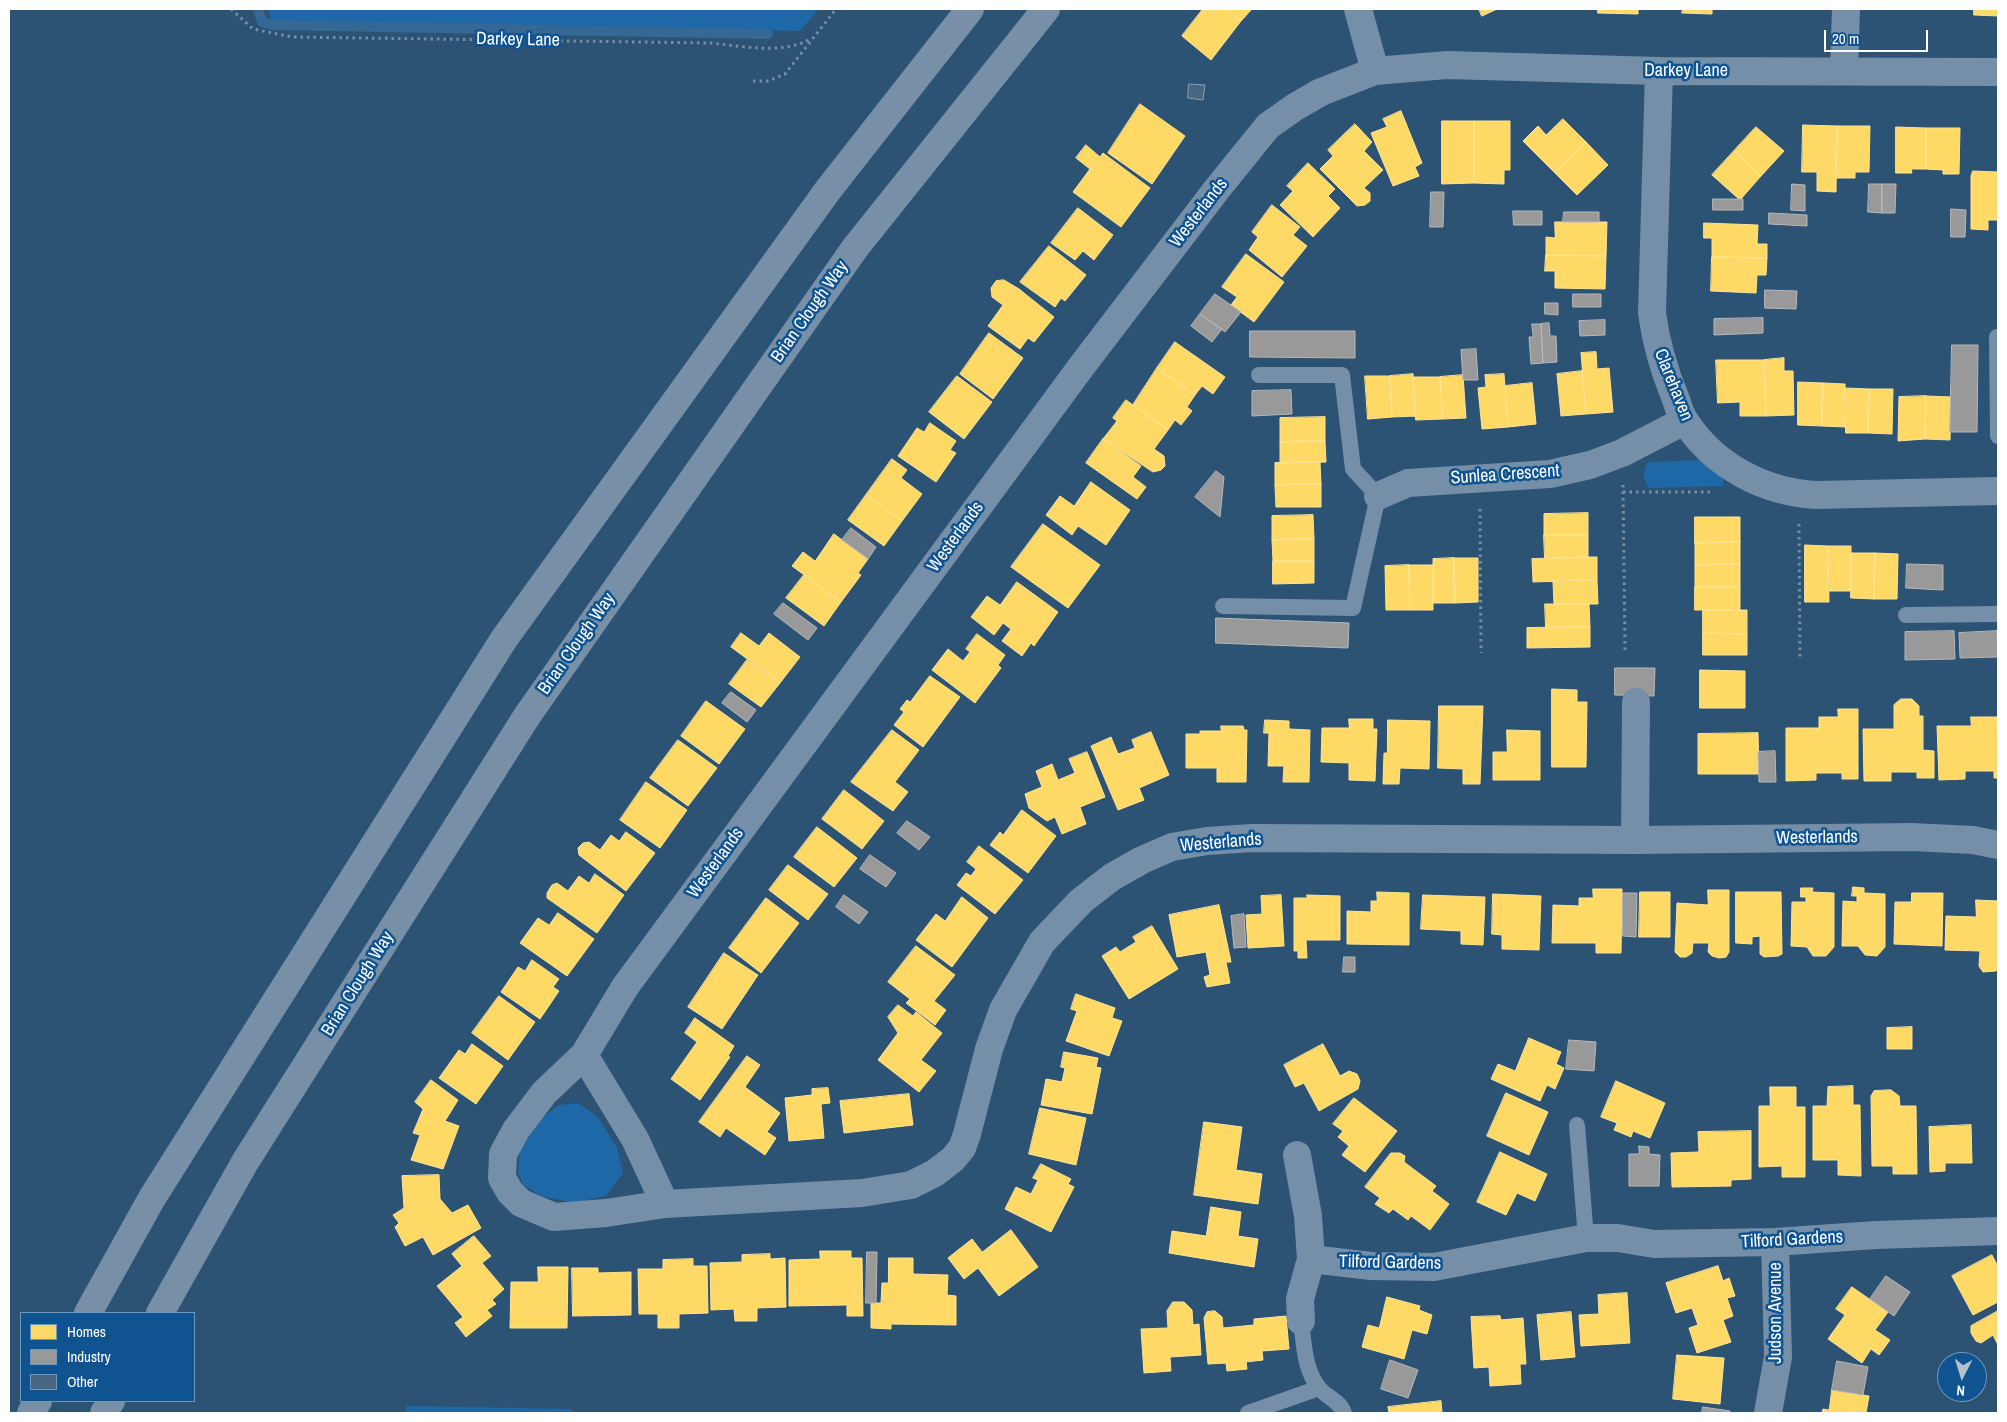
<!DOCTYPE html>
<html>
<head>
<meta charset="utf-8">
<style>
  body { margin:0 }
  #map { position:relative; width:2007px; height:1422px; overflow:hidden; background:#2c5274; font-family:"Archivo Narrow",sans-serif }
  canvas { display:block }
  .frame { position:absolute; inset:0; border:10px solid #fff; pointer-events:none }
  .legend { position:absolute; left:20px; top:1312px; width:175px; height:90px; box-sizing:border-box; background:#0f5391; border:1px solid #6f98bd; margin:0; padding:6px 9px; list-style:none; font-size:15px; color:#fff }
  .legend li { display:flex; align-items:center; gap:10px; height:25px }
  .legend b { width:25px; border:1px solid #6f98bd }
  .north { position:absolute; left:1937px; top:1352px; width:50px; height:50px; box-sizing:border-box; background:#0f5391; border:1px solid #6f98bd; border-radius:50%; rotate:185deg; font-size:14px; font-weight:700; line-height:20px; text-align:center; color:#fff }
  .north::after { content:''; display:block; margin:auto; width:18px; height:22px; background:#b5c2ce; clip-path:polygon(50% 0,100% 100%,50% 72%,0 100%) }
  .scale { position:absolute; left:1824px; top:30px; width:104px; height:22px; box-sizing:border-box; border:2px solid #fff; border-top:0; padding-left:6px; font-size:15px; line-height:18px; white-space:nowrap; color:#fff; -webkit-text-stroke:4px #0f5391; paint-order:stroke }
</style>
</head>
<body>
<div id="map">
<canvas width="2007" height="1422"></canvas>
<div class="frame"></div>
<ul class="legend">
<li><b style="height:14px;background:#ffd966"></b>Homes</li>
<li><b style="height:14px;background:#999"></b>Industry</li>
<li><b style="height:14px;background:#486682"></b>Other</li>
</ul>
<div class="north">N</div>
<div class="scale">20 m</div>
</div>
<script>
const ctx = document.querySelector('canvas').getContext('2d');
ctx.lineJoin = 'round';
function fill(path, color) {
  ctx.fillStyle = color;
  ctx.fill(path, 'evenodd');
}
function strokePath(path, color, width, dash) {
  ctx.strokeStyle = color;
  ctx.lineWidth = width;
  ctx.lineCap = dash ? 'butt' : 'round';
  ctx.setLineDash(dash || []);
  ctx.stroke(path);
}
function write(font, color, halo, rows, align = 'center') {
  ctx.font = font + ' "Archivo Narrow",sans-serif';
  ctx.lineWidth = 5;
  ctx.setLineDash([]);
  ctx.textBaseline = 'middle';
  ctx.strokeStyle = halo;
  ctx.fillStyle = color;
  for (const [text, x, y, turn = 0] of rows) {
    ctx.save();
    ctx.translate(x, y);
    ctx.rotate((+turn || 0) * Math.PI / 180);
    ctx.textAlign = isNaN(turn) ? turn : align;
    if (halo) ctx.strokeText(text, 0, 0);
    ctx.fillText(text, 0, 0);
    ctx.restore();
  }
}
const green = new Path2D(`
  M268 9H819L800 31 272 21Z
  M1704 460 1724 475 1723 486 1649 488C1643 478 1642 471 1648 462Z
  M578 1103 597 1116 617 1147 623 1173 607 1195 575 1203 541 1196 523 1185 518 1172 520 1150 541 1118 559 1105Z
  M406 1406 572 1409V1413H406Z`);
const homes = new Path2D(`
  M1203 9H1226L1241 21 1211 60 1182 36Z
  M1226 9H1252L1241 21Z
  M1479 9H1497L1482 16Z
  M1598 9H1638V14L1598 13Z
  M1683 9H1712V14L1682 13Z
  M1974 9H1998V16L1974 15Z
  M1140 104 1185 136 1152 184 1108 153Z
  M1401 111 1422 163 1415 167 1419 176 1393 186 1371 133 1387 127 1383 119Z
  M1563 119 1586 142 1555 173 1523 141 1538 126 1546 135Z
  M1442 121H1474V183L1442 184Z
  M1474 121H1510V170H1504V184L1474 183Z
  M1355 124 1372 142 1364 151 1383 170 1364 188 1370 193V201L1365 205 1357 206 1320 169 1333 156 1328 150Z
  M1803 125 1837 126 1836 192 1817 191V172H1802Z
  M1837 126H1870L1869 172H1855V178H1836Z
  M1756 127 1784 151 1761 176 1734 151Z
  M1896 127 1926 128V169H1911L1912 173H1896Z
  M1926 128H1960L1959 174H1943V170L1926 169Z
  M1586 142 1608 165 1577 195 1555 173Z
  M1086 145 1100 157 1103 153 1150 188 1121 227 1073 192 1090 169 1076 158Z
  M1734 151 1761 176 1740 200 1712 175Z
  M1308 163 1335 189 1328 196 1340 208 1313 237 1280 205 1293 191 1287 186Z
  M1973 171 1998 172V220H1988V230L1971 229V176Z
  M1272 205 1300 227 1293 235 1307 246 1282 277 1249 250 1258 237 1252 232Z
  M1078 208 1113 235 1094 260 1083 251 1075 260 1051 243Z
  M1555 222H1607L1606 256 1546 255V237L1555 238Z
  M1704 223 1758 225 1757 244H1767V258L1712 257V238H1704Z
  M1049 246 1086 275 1065 301 1061 298 1055 307 1020 282Z
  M1246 254 1284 282 1254 322 1231 305 1237 297 1222 287Z
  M1546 255 1606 256 1605 289 1555 288V271H1545Z
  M1712 257 1767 258 1766 275H1757L1756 293 1711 291Z
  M1004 280 1019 289 1054 317 1034 342 1028 338 1020 349 988 326 1003 305 992 297 991 288 996 281Z
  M989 333 1023 358 993 399 960 374Z
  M1175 342 1225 377 1213 394 1202 386 1195 395 1157 368Z
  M1596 352 1597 369 1609 368 1613 412 1586 414 1581 353Z
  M1784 358V371H1793L1794 415 1766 416 1764 360Z
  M1716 360H1764L1766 416H1740V402L1718 403Z
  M1157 368 1195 395 1187 407 1192 411 1181 425 1175 420 1168 430 1133 405Z
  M1582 371 1586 414 1561 416 1557 374Z
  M1413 374 1416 416 1392 417 1390 376Z
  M1504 374 1508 427 1482 429 1478 388 1486 387 1485 375Z
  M1463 375 1466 418 1443 419 1440 377Z
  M957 376 992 402 964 439 929 412Z
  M1365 376H1390L1392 417 1368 419Z
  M1413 377H1440L1443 419 1416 420Z
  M1798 382 1823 383 1822 426 1798 425Z
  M1532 383 1536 424 1508 427 1505 386Z
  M1823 383 1845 384V427L1822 426Z
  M1845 388 1869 389 1868 433H1846Z
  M1869 389H1893L1892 434 1868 433Z
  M1926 396 1925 439 1898 441 1899 397Z
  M1926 396 1951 397 1950 440 1925 439Z
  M1126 400 1168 430 1154 449 1164 456 1165 466 1161 470 1153 472 1103 439 1117 421 1113 418Z
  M1325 417V441L1280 442V418Z
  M930 423 956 441 950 450 956 453 936 482 898 456 917 428 924 432Z
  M1103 439 1141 466 1133 477 1146 487 1137 499 1086 463Z
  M1325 441 1326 462 1280 463V442Z
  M892 459 907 470 901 478 922 494 902 521 866 495Z
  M1320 462 1321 484 1275 485V463Z
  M1091 482 1130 510 1106 545 1078 526 1072 535 1046 515 1060 496 1074 506Z
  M1321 484V507H1276L1275 485Z
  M866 495 902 521 884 546 848 520Z
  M1588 513V535H1544V514Z
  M1313 515 1314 539 1272 540V516Z
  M1695 517H1740V542L1695 543Z
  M1043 524 1100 565 1068 608 1011 567Z
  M834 534 868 559 858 573 861 575 841 602 792 566 803 552 815 561Z
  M1544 535H1588V557L1545 559Z
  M1314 539V561H1273L1272 540Z
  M1740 542V564L1695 565V543Z
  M1805 545 1828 546 1829 602H1805Z
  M1828 546H1851V591H1828Z
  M1851 553H1875L1874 599 1851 598Z
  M1875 553 1898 554 1897 599H1874Z
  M1588 557H1597V580L1533 582 1532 559Z
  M1454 558H1478V602L1455 603Z
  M1454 558 1455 603H1433V559Z
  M1273 561H1314V583L1273 584Z
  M1740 564V587H1695V565Z
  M1409 565H1433V610H1410Z
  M1409 565 1410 610H1386L1385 566Z
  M804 575 841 602 824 626 786 598Z
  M1597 580 1598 604H1554L1553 582Z
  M1017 582 1058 612 1034 646 1031 643 1022 656 1002 641 1011 629 1003 623 994 635 971 617 987 596 1000 605Z
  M1695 587H1740V610H1695Z
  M1545 604H1589L1590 627 1546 628Z
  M1703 610H1747V634L1703 633Z
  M1590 627V647L1527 648V628Z
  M741 633 759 646 769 633 800 657 780 683 731 647Z
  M1703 633 1747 634V655H1703Z
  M977 634 1005 655 998 665 1001 668 975 703 932 670 948 649 963 661 970 652 966 649Z
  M747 660 780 683 761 707 729 684Z
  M1700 670 1745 671V708H1700Z
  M930 676 960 697 923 747 894 725 904 712 900 709 907 700 910 702Z
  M1552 689 1577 690V702H1587L1586 767H1552Z
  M1901 699H1912L1919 706V716H1923V750L1934 751V778H1917V772H1891V781H1864L1863 729H1894V705Z
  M706 701 745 729 719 764 681 736Z
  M1439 706H1483L1480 784H1463V769L1438 768Z
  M1838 709H1858V779H1842V773H1816V780L1786 781V728H1819V717H1838Z
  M1971 717H1997L1998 778H1994V771H1965V779L1939 780 1937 726H1971Z
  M1349 719H1373V729H1377L1375 781 1349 780V763L1321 762 1322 728H1349Z
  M1265 720 1289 721V729L1310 730 1309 782H1283L1284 766H1268L1269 733H1264Z
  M1388 720 1430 721 1429 769 1400 768 1399 784H1383L1384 753H1387Z
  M1221 726H1243L1244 730H1247L1246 782H1217V768H1186V734H1200V731H1221Z
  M892 730 919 750 895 782 908 792 893 811 851 782Z
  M1507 730 1540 731V780H1493V752H1507Z
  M1151 732 1169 775 1139 788 1144 800 1118 810 1091 746 1111 737 1118 754 1135 748 1132 740Z
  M1758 733 1759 774H1698V734Z
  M678 740 717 768 688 806 650 778Z
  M1087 752 1105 797 1080 807 1086 824 1062 834 1055 817 1047 821 1029 808 1025 794 1042 787 1036 771 1052 764 1058 780 1075 773 1069 759Z
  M646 782 687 810 660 848 620 820Z
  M844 790 884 821 862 849 822 819Z
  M1022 810 1056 836 1028 873 990 845 1000 832 1003 835Z
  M817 827 857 858 834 887 794 857Z
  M626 832 655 853 626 891 579 855 578 848 583 843 589 842 600 850 611 835 619 841Z
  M979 846 1023 880 995 914 957 885 966 873 971 876 976 869 967 862Z
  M788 865 828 894 808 920 769 890Z
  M595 874 624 895 597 933 547 898V893L552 885 557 883 568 891 579 876 589 883Z
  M1853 887 1864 888V893L1885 894V947L1877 956 1865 955 1858 946H1842L1843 901 1857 902V896H1852Z
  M1801 888H1813L1812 892 1834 893V947L1826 956H1813L1807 947 1791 946 1792 902H1806V897H1801Z
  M1593 889H1622L1621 953H1596V943H1552L1553 905 1579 906V898H1593Z
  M1708 890H1729V952L1726 957 1719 958 1712 956 1708 952 1709 943H1693L1692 953 1686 957H1680L1675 952 1677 903 1708 905Z
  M1377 892 1409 893V945L1347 944V911L1371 912V901H1377Z
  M1640 892H1670V937H1639Z
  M1736 892H1781L1782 954 1778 956 1764 957 1760 954V936L1752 937V944L1736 943Z
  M1912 893H1943L1942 946 1894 944 1895 902H1911Z
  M1493 894 1541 896 1539 950 1502 949V935L1492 934Z
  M1281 895 1284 946 1248 948 1246 915 1262 914 1261 896Z
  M1307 895 1340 896V940H1306L1307 958H1298V951H1294V898H1307Z
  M1423 895 1485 897 1483 945 1461 944V931L1421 929Z
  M962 897 988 918 952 967 916 940 936 914 945 921Z
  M766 898 799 923 761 973 729 948Z
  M1976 900 1998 901V968L1996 971 1983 972 1979 966 1980 951 1945 950 1946 916 1976 917Z
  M1219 905 1231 962H1226L1230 983 1207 987 1204 977 1210 975 1206 952 1177 957 1169 915Z
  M558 913 594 939 567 976 520 943 538 918 549 925Z
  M1152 926 1178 969 1129 999 1102 956 1116 947 1120 952 1136 942 1133 937Z
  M916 946 955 975 934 1001 946 1010 935 1025 906 1003 910 999 888 982Z
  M724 953 758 975 722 1029 688 1007Z
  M532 960 559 979 553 987 559 991 540 1019 501 992 518 967 525 971Z
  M1076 994 1115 1008 1112 1018 1122 1021 1109 1056 1066 1041 1077 1011 1071 1009Z
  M499 996 535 1022 508 1060 472 1033Z
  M898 1005 913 1016 916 1012 942 1033 921 1060 936 1071 919 1092 878 1060 898 1033 888 1017Z
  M695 1018 734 1046 728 1056 730 1057 700 1100 671 1079 697 1042 685 1033Z
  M1912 1027V1049H1887V1028Z
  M1529 1038 1561 1052 1556 1064 1564 1068 1555 1089 1547 1085 1540 1101 1491 1079 1498 1064 1515 1071Z
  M472 1044 503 1066 476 1104 439 1078 459 1050 465 1054Z
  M1323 1044 1340 1076 1349 1071 1357 1074 1360 1081 1358 1089 1319 1111 1304 1083 1295 1087 1284 1065Z
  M1064 1052 1098 1058 1096 1067 1101 1068 1092 1114 1041 1105 1046 1079 1062 1082 1065 1068 1061 1067Z
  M747 1056 760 1065 745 1087 780 1113 767 1132 776 1138 765 1155 726 1128 720 1137 699 1122Z
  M431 1080 458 1100 445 1121 459 1126 443 1169 411 1160 420 1135 413 1133 423 1109 415 1102Z
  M1616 1081 1665 1103 1650 1138 1633 1131 1631 1137 1614 1130 1617 1123 1601 1117Z
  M1853 1086V1105H1860L1861 1176 1838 1175V1160H1813V1106H1827L1828 1087Z
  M1770 1087H1796V1107H1805V1177H1782V1166L1759 1167V1106H1770Z
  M828 1088 830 1103 821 1104 824 1138 789 1141 785 1098 812 1095V1089Z
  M1891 1090 1899 1096 1900 1106H1916L1917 1174H1893V1166H1872L1871 1096 1874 1091Z
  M1506 1093 1548 1112 1529 1155 1487 1136Z
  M909 1094 913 1125 844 1133 840 1101Z
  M1354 1098 1397 1131 1365 1172 1342 1155 1349 1146 1338 1137 1343 1131 1333 1124Z
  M1040 1108 1086 1118 1076 1165 1029 1154Z
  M1204 1122 1242 1127 1236 1170 1262 1174 1258 1204 1194 1195Z
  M1971 1125 1972 1163H1945V1171L1930 1172 1929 1127Z
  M1751 1131V1179L1731 1180V1186L1672 1187 1671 1153 1699 1152 1698 1132Z
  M1500 1152 1547 1174 1535 1201 1517 1193 1506 1215 1477 1202Z
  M1391 1153H1400L1405 1156 1404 1162 1436 1186 1432 1191 1449 1204 1430 1230 1411 1216 1408 1220 1393 1209 1389 1213 1375 1204 1380 1198 1365 1187Z
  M1041 1164 1071 1179 1068 1184 1074 1187 1051 1232 1005 1209 1016 1187 1031 1194 1038 1180 1033 1178Z
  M439 1175 440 1199 452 1213 468 1205 481 1228 433 1255 423 1237 405 1246 395 1227 399 1223 393 1215 404 1208 402 1176Z
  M1211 1207 1241 1212 1238 1236 1258 1239 1254 1267 1169 1253 1172 1231 1206 1236Z
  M1011 1230 1038 1267 999 1296 978 1268 964 1279 948 1258 972 1239 982 1252Z
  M474 1236 491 1256 482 1263 504 1289 492 1300 496 1304 487 1310 492 1316 466 1337 455 1323 463 1317 437 1286 462 1266 452 1254Z
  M820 1251H851V1258H862L863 1316H847V1305L789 1306V1260L820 1259Z
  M770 1254V1259L785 1258 786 1307 757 1308V1321H735L734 1309 711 1310 710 1263 742 1262V1255Z
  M1992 1255 1998 1267V1302L1973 1315 1952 1276Z
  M889 1258H913V1274L948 1275 947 1295 956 1296V1325L891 1324V1329L871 1328V1303H881L882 1283H888Z
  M693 1259V1266H707L708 1313 679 1314V1328H658V1314H639L638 1269H663V1260Z
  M1718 1266 1723 1281 1729 1278 1735 1296 1727 1298 1733 1316 1723 1320 1731 1342 1697 1353 1689 1328 1698 1325 1692 1308 1676 1313 1666 1283Z
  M538 1267H568L567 1328H510L511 1282H538Z
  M572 1268H598V1273L631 1272V1315L573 1316Z
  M1852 1287 1888 1312 1875 1330 1890 1340 1879 1355 1871 1349 1862 1363 1828 1339 1845 1315 1836 1309Z
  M1627 1293 1630 1343 1581 1346 1579 1315 1599 1314 1598 1295Z
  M1387 1297 1420 1306 1419 1310 1432 1315 1427 1334 1412 1330 1404 1359 1362 1347 1368 1325 1379 1328Z
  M1173 1302H1184L1192 1310 1193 1325 1199 1324 1201 1355 1170 1357 1171 1371 1144 1373 1141 1329 1168 1328 1167 1311Z
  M1215 1311 1222 1317 1223 1328 1254 1325V1319L1286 1316 1289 1349 1262 1351 1263 1360 1246 1362 1247 1369 1227 1371 1226 1363 1208 1364 1204 1318 1207 1312Z
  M1998 1311V1345L1993 1335 1981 1343 1976 1341 1971 1333V1326Z
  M1571 1312 1575 1357 1541 1360 1537 1315Z
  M1500 1316 1501 1320 1523 1318 1526 1364H1520L1521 1384 1490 1386 1489 1367 1474 1368 1471 1317Z
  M1677 1355 1724 1358 1720 1404 1673 1399Z
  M1832 1390 1869 1396 1866 1413H1822L1823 1409 1829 1410Z
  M1441 1401 1442 1413H1389L1388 1407Z`);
const industry = new Path2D(`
  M1792 184 1805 185V211L1791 210Z
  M1869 184H1882V213L1868 212Z
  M1882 184H1896L1895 213H1882Z
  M1431 192H1444L1443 227H1430Z
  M1713 199H1743V210H1713Z
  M1951 209 1966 210 1965 237H1951Z
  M1513 211H1542V225H1514Z
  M1564 212H1599V222H1563Z
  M1769 213 1807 215V226L1769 224Z
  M1765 290 1797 291 1796 309 1765 308Z
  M1215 294 1241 312 1225 332 1200 314Z
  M1573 294H1601V307H1573Z
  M1545 303H1558V315L1545 314Z
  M1200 314 1222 329 1212 342 1191 326Z
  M1763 318V333L1714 335V319Z
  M1605 320V335L1580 336 1579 321Z
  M1549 323 1550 336H1556L1557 362 1543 363 1541 324Z
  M1532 324H1541L1543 363 1531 364 1529 337H1533Z
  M1250 331H1355V358L1250 357Z
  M1952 345H1978L1977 432H1950Z
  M1476 349 1478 380H1463L1461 350Z
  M1291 390 1292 414 1252 416V391Z
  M1216 471 1224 477 1220 517 1195 497Z
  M851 528 876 547 868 559 842 540Z
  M1907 564 1943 565V590L1906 588Z
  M783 603 817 628 808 640 774 614Z
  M1216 618 1349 623 1348 648 1216 643Z
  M1954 631 1955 659 1905 660V632Z
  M1997 631 1998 657 1960 658 1959 633Z
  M1615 668H1655L1654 696 1615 695Z
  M731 692 756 710 747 722 722 703Z
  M1775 751 1776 782H1759L1758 752Z
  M907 821 930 837 919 850 897 833Z
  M870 855 896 873 886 887 860 869Z
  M1623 893H1637L1636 937 1623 936Z
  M844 895 868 912 859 924 836 907Z
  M1244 914 1246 947 1234 948 1231 916Z
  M1344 957H1355V972H1343Z
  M1569 1040 1596 1042 1594 1071 1566 1069Z
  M1639 1146 1649 1147V1154L1660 1155 1659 1186H1629V1154H1639Z
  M867 1252H877L876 1303H866Z
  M1886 1276 1910 1292 1894 1316 1870 1299Z
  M1390 1360 1418 1370 1408 1398 1381 1389Z
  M1837 1361 1868 1367 1863 1395 1832 1390Z
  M1703 1407 1730 1411V1413H1702Z`);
const stream = new Path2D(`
  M258 9 262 22 273 25 768 34`);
const building = new Path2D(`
  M1189 84 1205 85 1203 100 1188 98Z`);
const path = new Path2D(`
  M231 9 253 29 292 37 710 43C744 46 780 55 811 39
  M753 81H768L785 74 836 9
  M1623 485 1625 650
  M1623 492H1710
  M1480 509 1481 653
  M1799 524 1800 659`);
const lane = new Path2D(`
  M1997 337 1998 436
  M1223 606 1353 608 1378 496 1353 469 1342 375H1259
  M1906 615 1998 614
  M1577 1125 1586 1238
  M1301 1321C1304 1343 1304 1371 1320 1389 1328 1398 1340 1401 1344 1413
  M1248 1413 1319 1388`);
const street = new Path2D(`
  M1358 9 1375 71
  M1659 71 1652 313C1656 343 1663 368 1675 397 1678 405 1680 414 1685 421 1714 466 1764 492 1816 495L1998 491
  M1844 71 1846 9
  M1378 496 1408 483 1550 474 1590 465 1622 453 1684 421
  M1635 840 1636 702
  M584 1055 635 1139 665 1204 862 1193 911 1185 935 1173 953 1159 962 1148 967 1134 989 1049 1003 1010 1042 942 1081 901 1112 877 1142 860 1172 847 1207 841 1252 838 1635 840 1912 837 1973 840 1998 845
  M1297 1155 1308 1216 1311 1259 1300 1299 1301 1321
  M665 1204 606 1213 554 1217 521 1203 510 1192 502 1178 503 1154 516 1130 544 1093 584 1055 625 987 1081 367 1217 189 1268 126 1295 107 1321 92 1375 71 1447 65 1659 71 1998 72
  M1311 1259 1371 1266 1434 1267 1586 1238H1618L1654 1244 1775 1242 1876 1235 1998 1231
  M1768 1413 1778 1357 1775 1242`);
const highway = new Path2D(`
  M88 1313 152 1198 504 639 828 190 970 9
  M160 1313 245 1162 527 716 855 248 1046 9
  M31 1413 38 1401
  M104 1413 111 1401`);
const streetNames = [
  ["Darkey Lane",518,40,1],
  ["Darkey Lane",1686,71],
  ["Westerlands",1199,213,-52],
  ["Brian Clough Way",810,312,-55],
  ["Clarehaven",1673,385,68],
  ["Sunlea Crescent",1505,475,-4],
  ["Westerlands",956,537,-54],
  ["Brian Clough Way",577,644,-55],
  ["Westerlands",1817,838,-1],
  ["Westerlands",1221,843,-5],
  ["Westerlands",716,863,-54],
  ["Brian Clough Way",358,984,-58],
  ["Tilford Gardens",1792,1240,-3],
  ["Tilford Gardens",1390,1263,1],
  ["Judson Avenue",1776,1313,-90]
];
fill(green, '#1f68a7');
fill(homes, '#ffd966');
strokePath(homes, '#ffe494', 1);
fill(industry, '#999');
strokePath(industry, '#b8b8b8', 1);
strokePath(stream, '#366895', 10);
fill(building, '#486682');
strokePath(building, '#89a0b5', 1);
strokePath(path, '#748fa7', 3, [2.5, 4]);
strokePath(lane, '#748fa7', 16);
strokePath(street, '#748fa7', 28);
strokePath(highway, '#7790a7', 28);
write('18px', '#fff', '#0f5391', streetNames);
</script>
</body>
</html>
